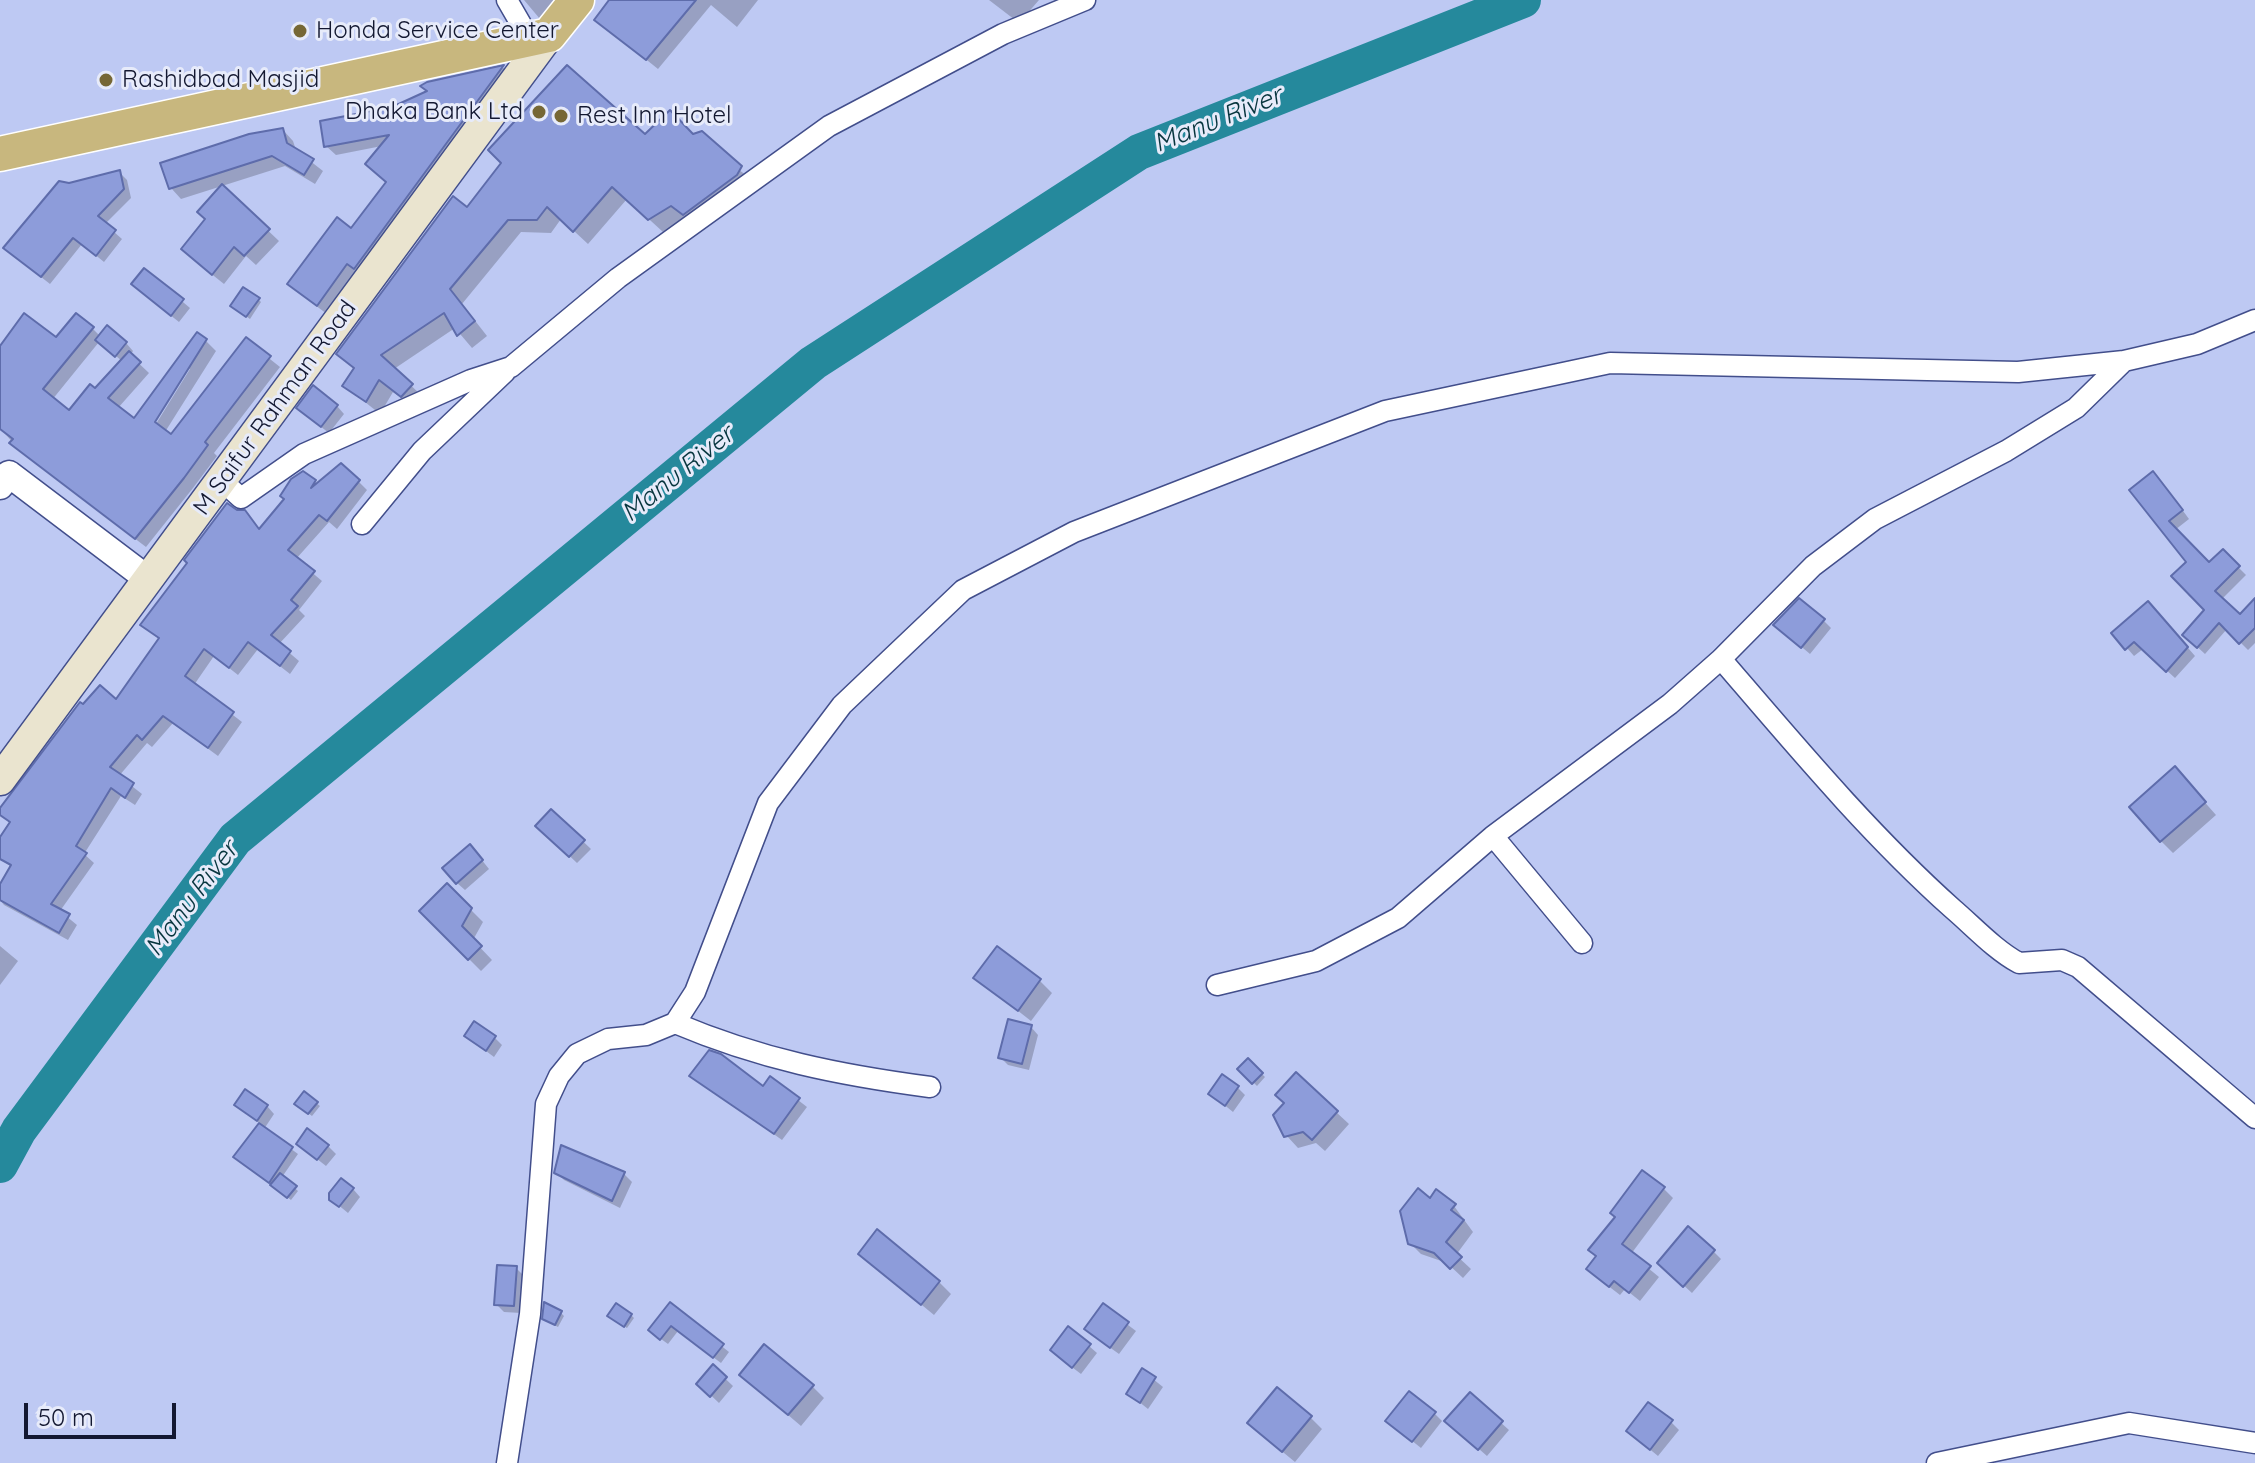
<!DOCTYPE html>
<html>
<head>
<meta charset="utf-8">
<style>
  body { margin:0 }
  #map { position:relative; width:2255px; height:1463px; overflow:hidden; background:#bec9f3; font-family:Quicksand,sans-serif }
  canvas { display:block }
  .scale { position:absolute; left:24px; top:1403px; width:152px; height:36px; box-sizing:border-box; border:4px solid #131831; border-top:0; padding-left:10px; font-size:24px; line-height:28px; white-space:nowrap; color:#131831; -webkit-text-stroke:6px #e7ebfa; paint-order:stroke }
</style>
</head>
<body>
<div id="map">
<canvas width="2255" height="1463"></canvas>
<div class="scale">50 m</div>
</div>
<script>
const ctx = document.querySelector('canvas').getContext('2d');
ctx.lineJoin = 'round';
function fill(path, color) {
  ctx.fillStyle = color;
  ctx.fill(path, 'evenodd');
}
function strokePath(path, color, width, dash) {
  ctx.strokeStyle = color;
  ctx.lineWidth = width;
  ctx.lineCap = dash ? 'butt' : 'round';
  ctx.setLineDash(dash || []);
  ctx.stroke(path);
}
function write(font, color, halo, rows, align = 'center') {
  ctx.font = font + ' Quicksand,sans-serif';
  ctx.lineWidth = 6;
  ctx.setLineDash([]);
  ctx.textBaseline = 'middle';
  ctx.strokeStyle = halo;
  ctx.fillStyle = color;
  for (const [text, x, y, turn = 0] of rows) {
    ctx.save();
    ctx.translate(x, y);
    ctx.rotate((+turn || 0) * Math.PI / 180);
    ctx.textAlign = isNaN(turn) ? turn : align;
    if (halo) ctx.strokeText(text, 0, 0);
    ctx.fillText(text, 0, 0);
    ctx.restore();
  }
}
const shadow = new Path2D(`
  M524 0H556L540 19Z
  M611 0H758L737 27 711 5 658 69 597 20Z
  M989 0H1039L1019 23Z
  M504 68 512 76 327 314 299 293 290 284 351 230 388 182 382 146 336 155 326 146 430 92 428 84Z
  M283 130 293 141 296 150 323 171 315 184 285 166 181 199 171 188Z
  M693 136 754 181 663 232 627 199 588 244 561 219 551 233 521 232 462 304 487 336 472 348 455 328 394 369 425 399 416 409 393 392 380 414 345 386 355 370 339 354 467 210 645 137Z
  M119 172 127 180 131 198 105 224 122 239 104 262 82 244 50 284 13 255 69 185Z
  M222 187 279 241 256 265 246 256 224 284 194 260Z
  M145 270 190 308 179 322 141 292Z
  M258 299 261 302 250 319 236 309Z
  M92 328 100 336 126 343 133 351 130 355 149 373 118 408 134 420 206 341 216 351 165 432 171 437 246 340 280 367 214 453 217 456 193 488 146 547 22 453 0 428V346L57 340ZM99 342 122 361 69 413 52 400ZM188 368 190 369 151 432 148 430Z
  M337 406 344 414 329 433 307 416Z
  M358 481 367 490 337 529 329 522 296 559 322 581 299 610 305 616 279 644 299 661 290 674 258 649 238 675 214 656 194 685 242 722 218 756 173 723 152 747 147 743 119 776 142 794 135 805 121 796 84 854 94 863 60 911 77 925 68 940 4 905 0 900V888L12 867 0 859V841L11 823 0 812 116 701 161 640 142 625 236 512H244L260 531 315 482 318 485Z
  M2161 481 2189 519 2175 530 2210 565 2223 552 2246 575 2221 600 2240 617 2255 615V643L2248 650 2227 629 2205 654 2192 642 2207 610 2189 562 2131 490Z
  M2156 611 2195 656 2175 678 2143 649 2134 656 2127 648Z
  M1823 620 1831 628 1810 654 1784 632Z
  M2186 781 2216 815 2173 853 2161 841Z
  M551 811 591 849 577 863 538 826Z
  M477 854 489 869 465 890 457 883Z
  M447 886 483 922 473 940 492 960 481 971 421 911Z
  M0 946 18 961 0 985Z
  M976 978 1040 981 1052 993 1031 1021Z
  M1031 1027 1038 1035 1029 1070 1008 1065 1000 1057Z
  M466 1036 495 1038 502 1045 494 1057Z
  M1248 1061 1265 1077 1257 1086 1240 1069Z
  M1296 1075 1349 1124 1325 1151 1316 1143 1298 1148 1286 1135 1287 1103Z
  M692 1076 764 1089 771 1079 807 1107 782 1140Z
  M1238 1088 1245 1095 1233 1112 1211 1094Z
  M316 1103 320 1106 312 1116 300 1107Z
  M267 1106 274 1114 264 1129 298 1154 282 1177 298 1191 291 1200 236 1157 261 1124 244 1112Z
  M298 1144 328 1146 336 1154 326 1166Z
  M562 1148 624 1174 632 1182 620 1208 564 1180 556 1172Z
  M353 1189 360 1197 348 1213 331 1199Z
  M1664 1189 1673 1198 1631 1254 1659 1277 1640 1301 1625 1289 1620 1295 1598 1278V1257Z
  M1431 1200 1454 1206 1473 1232 1456 1255 1471 1269 1463 1278 1447 1263 1421 1254 1410 1243Z
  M1713 1251 1721 1259 1692 1293 1667 1270Z
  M860 1254 939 1282 951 1294 934 1315Z
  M516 1268 524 1276 521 1313 504 1312 496 1304Z
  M670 1305 729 1352 721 1363 678 1331 668 1344 657 1336Z
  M1103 1306 1136 1331 1119 1354 1094 1336Z
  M561 1313 564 1316 558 1327 548 1322Z
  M631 1315 634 1318 627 1328 613 1319Z
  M1089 1346 1097 1353 1081 1374 1060 1358Z
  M713 1367 733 1386 719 1403 699 1384Z
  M1143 1371 1163 1387 1148 1409 1128 1393Z
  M754 1386H812L824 1398 801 1426Z
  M1470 1395 1509 1430 1487 1456 1455 1428Z
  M1434 1413 1442 1421 1421 1448 1396 1428Z
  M1310 1417 1322 1429 1295 1462 1262 1435Z
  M1671 1422 1679 1430 1658 1456 1636 1438Z`);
const river = new Path2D(`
  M0 1165 19 1130 235 839 813 363 1139 152 1523 0`);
const building = new Path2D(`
  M609 0H696L646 60 594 20Z
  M504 65 354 269 347 264 317 306 287 284 337 217 351 228 386 182 365 164 389 135 324 147 320 121 392 107 427 91 420 86 427 82Z
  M567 65 645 134 670 110 693 134 702 131 742 166 737 175 683 215 671 206 648 220 612 187 573 232 547 207 537 220H508L450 289 475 321 457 336 444 313 381 355 413 384 401 397 379 380 366 402 342 386 354 368 336 354 453 196 467 207 501 163 488 150Z
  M283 128 287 143 314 159 304 175 272 156 169 189 160 163 249 134Z
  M120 170 124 189 98 216 116 230 96 256 73 238 41 277 3 248 59 181 69 183Z
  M222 184 270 229 244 256 234 247 212 275 181 249 205 219 197 212Z
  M144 268 184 299 171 316 131 284Z
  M243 287 260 298 246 317 230 306Z
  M24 313 56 337 76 313 94 327 43 389 69 410 90 384 95 388 129 351 141 362 108 398 134 418 197 332 207 339 155 422 171 434 246 337 271 356 205 442 208 445 184 478 135 539 9 443 13 439 0 429V346Z
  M107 325 127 342 115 357 95 340Z
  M313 385 338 405 321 427 296 408Z
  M341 463 360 480 327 521 319 515 288 550 315 571 291 600 298 606 271 635 291 651 280 666 248 642 229 668 204 649 185 676 234 712 208 748 163 716 142 740 137 735 110 767 134 783 125 798 111 788 76 846 87 853 51 904 70 914 59 933 0 900V884L11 865 0 859V837L10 822 0 815V808L80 702 83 704 100 685 116 699 159 638 140 625 187 563 184 560 227 503 237 510H245L259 529 284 499 280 496 291 479 303 471 316 480 311 488Z
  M2153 471 2183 510 2169 521 2209 562 2223 549 2240 566 2215 591 2240 614 2255 598V628L2239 644 2219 623 2197 648 2182 635 2204 610 2171 576 2186 562 2129 490Z
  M1799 598 1825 619 1801 648 1773 625Z
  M2148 601 2188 647 2166 672 2134 642 2125 650 2111 633Z
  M2175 766 2206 802 2160 842 2129 807Z
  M551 809 585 840 569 857 535 826Z
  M470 844 483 860 456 884 442 868Z
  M447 883 472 908 462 926 482 946 468 960 419 911Z
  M997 946 1041 979 1018 1011 973 978Z
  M1008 1019 1032 1025 1022 1064 998 1058Z
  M474 1021 496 1036 486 1051 464 1036Z
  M709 1050 721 1054 763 1086 770 1076 800 1098 774 1134 689 1076Z
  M1248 1058 1263 1073 1252 1084 1237 1069Z
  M1296 1072 1338 1111 1312 1140 1303 1132 1284 1137 1273 1115 1284 1103 1275 1095Z
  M1222 1074 1239 1086 1225 1106 1208 1094Z
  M245 1089 268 1105 257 1121 234 1105Z
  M304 1091 318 1102 308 1114 294 1104Z
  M259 1123 293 1147 269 1183 233 1157Z
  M307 1128 329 1145 317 1160 296 1144Z
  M561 1145 625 1172 612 1201 554 1173Z
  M1642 1170 1665 1187 1622 1244 1651 1266 1629 1293 1614 1281 1609 1287 1586 1269 1596 1256 1588 1250 1615 1217 1610 1213Z
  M280 1173 297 1186 287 1198 270 1185Z
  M341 1178 354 1188 339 1207 329 1200V1193Z
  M1418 1188 1430 1198 1436 1189 1456 1204 1451 1210 1464 1220 1446 1242 1462 1257 1450 1269 1434 1253 1408 1244 1400 1211Z
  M1688 1226 1715 1250 1683 1287 1657 1263Z
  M877 1229 940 1281 921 1305 858 1254Z
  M497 1265 517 1266 514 1306 494 1305Z
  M544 1302 562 1311 555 1325 542 1319Z
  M670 1302 724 1344 713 1358 671 1326 660 1340 648 1330Z
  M616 1303 632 1314 624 1327 607 1316Z
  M1103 1303 1129 1322 1110 1348 1084 1329Z
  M1068 1326 1091 1344 1072 1368 1050 1350Z
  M764 1344 814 1385 788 1415 739 1375Z
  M713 1364 727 1377 710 1397 696 1384Z
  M1142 1368 1156 1377 1140 1403 1126 1394Z
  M1277 1387 1312 1416 1282 1452 1247 1423Z
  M1409 1391 1436 1412 1412 1442 1385 1421Z
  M1470 1392 1503 1421 1478 1450 1444 1421Z
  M1648 1402 1673 1420 1650 1450 1626 1431Z`);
const minor = new Path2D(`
  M507 0 529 38
  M222 481 241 498 304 454 471 380 511 367 618 278 829 126 1003 34 1085 0
  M362 524 422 451 505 372
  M1721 659C1795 745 1869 834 1953 909 1974 927 1995 950 2019 963L2062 960 2078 967 2255 1118
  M1493 836 1582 943
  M1217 985 1316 961 1398 918 1493 836 1670 704 1721 659 1813 566 1875 519 2006 451 2076 408 2124 361
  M675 1023C760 1059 839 1075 930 1087
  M507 1463 530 1314 546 1104 559 1076 577 1054 608 1039 646 1035 675 1023 695 992 768 803 842 705 963 590 1074 532 1385 411 1610 363 2018 372 2124 361 2197 344 2255 320
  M1937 1463 2129 1423 2255 1443`);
const tertiary = new Path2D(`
  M0 486 9 474 149 580`);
const secondary = new Path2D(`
  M0 780 549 35`);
const trunk = new Path2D(`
  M0 154 549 35 577 0`);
const markers = [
  [300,31,8,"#766735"],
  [106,80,8,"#766735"],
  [539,112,8,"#766735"],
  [561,116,8,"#766735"]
];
const poiNames = [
  ["Honda Service Center",316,31],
  ["Rashidbad Masjid",122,80],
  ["Dhaka Bank Ltd",523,112,"right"],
  ["Rest Inn Hotel",577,116]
];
const streetNames = [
  ["M Saifur Rahman Road",275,408,-54]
];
const waterNames = [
  ["Manu River",1218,120,-22],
  ["Manu River",678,474,-39],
  ["Manu River",192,899,-53]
];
fill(shadow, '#0003');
strokePath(river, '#25899c', 36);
fill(building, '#8d9cda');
strokePath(building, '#5e6cab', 2);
strokePath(minor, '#424e8b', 23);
strokePath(tertiary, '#424e8b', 29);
strokePath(secondary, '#424e8b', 33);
strokePath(trunk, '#fff', 37);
strokePath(minor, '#fff', 20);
strokePath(tertiary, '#fff', 26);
strokePath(secondary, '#eae4cf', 30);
strokePath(trunk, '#c8b77e', 34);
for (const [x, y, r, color] of markers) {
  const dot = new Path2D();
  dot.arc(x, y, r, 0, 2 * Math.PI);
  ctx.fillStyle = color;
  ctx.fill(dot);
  strokePath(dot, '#e7ebfa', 3);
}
write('24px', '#131831', '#e7ebfa', poiNames, 'left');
write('24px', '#131831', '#e7ebfa', streetNames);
write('italic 26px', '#07353e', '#e7ebfa', waterNames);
</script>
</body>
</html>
